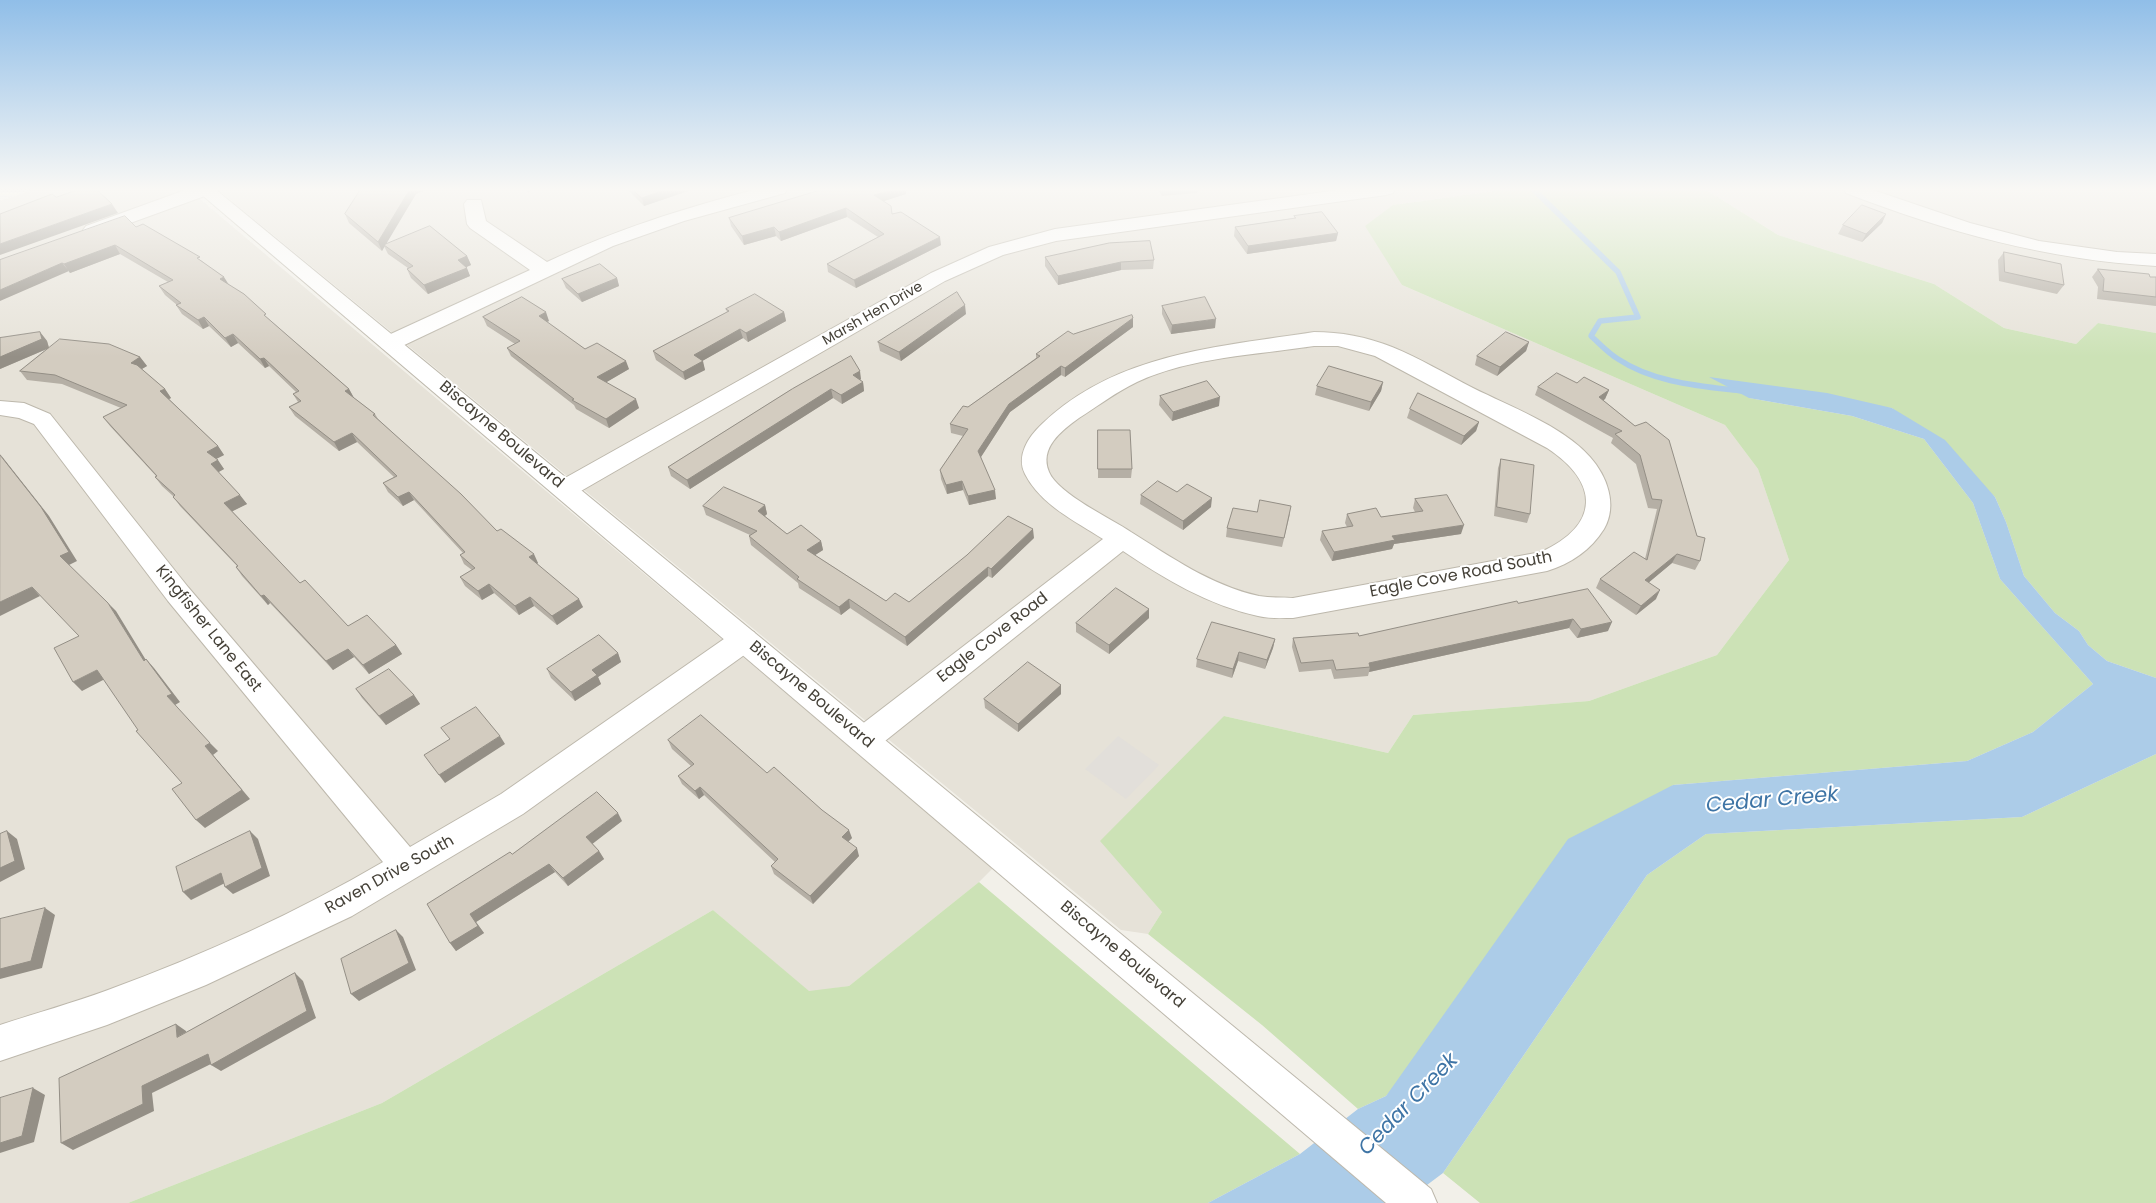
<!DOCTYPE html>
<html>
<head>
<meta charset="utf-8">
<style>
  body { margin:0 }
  canvas { display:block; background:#f2f0e9 }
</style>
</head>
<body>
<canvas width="2156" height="1203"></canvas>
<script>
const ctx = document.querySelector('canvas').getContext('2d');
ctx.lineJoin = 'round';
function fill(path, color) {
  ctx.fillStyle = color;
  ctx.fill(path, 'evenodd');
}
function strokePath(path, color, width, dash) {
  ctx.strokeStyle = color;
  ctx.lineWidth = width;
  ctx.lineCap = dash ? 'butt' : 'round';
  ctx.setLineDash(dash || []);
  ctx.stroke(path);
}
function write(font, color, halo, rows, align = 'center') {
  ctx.font = font + ' Poppins,sans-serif';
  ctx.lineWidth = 4;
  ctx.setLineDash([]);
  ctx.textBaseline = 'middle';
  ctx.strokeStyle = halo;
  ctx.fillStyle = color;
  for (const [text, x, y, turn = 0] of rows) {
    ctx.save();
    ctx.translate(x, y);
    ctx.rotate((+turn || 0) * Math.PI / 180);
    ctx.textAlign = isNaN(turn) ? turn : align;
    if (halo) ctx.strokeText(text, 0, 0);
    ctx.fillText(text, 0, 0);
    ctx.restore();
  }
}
const residential = new Path2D(`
  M34 189H188L993 868 979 882 849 986 809 992 713 910 382 1103 128 1203H0V201Z
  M217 189H1508L1393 205 1402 285 1725 425 1758 469 1789 560 1717 655 1589 701 1413 715 1388 753 1224 716 1162 912 1148 934 1121 930Z
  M1705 189H2156V333L2098 323 2076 344 2004 328 1934 284 1778 235Z`);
const industrial = new Path2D(`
  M1118 736 1159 765 1126 799 1085 769Z`);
const green = new Path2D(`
  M1508 189H1705L1778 235 1934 284 2004 328 2076 344 2098 323 2156 333V678L2107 661 2088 645 2079 631 2055 613 2024 576 2006 522 1995 497 1892 408 1749 398 1852 416 1924 439 1973 503 2000 579 2093 684 2033 732 1967 761 1673 785 1386 1096 1358 1109 1262 1025 1148 934 1162 912 1100 841 1224 716 1388 753 1413 715 1589 701 1717 655 1789 560 1758 469 1725 425 1402 285 1365 226 1393 205Z
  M2156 754V1203H1480L1443 1173 1647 875 1706 834 2022 817Z
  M979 882 1300 1154 1208 1203H128L382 1103 713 910 809 991 849 986Z`);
const water = new Path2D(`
  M1709 377 1827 393 1892 408 1945 440 1995 497 2006 522 2024 576 2055 613 2079 631 2088 645 2107 661 2156 678V754L2022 817 1706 834 1647 875 1443 1173 1403 1203H1208L1300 1154 1358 1109 1386 1096 1568 839 1673 785 1967 761 2033 732 2093 684 2000 579 1973 503 1924 439 1852 416 1749 398Z`);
const stream = new Path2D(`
  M1533 189 1618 272 1638 317 1600 321 1591 336C1600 344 1608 353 1618 359 1654 383 1700 386 1742 391`);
const minor = new Path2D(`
  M188 189H215L213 193 100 234H86L83 230 86 226Z
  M757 189H787L785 193 684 221 613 246 398 348 390 350 382 348 379 343 382 338 530 270 470 228 467 224 464 204 467 200H481L486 221 547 262C617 229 682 209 757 189Z
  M1346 189H1395L1393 193 1386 195 1056 241 1003 255 945 281 574 495 565 498 556 495 552 489 556 483 931 273 989 247 1055 229Z
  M1844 189H1870L1970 223 2039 241 2117 252 2156 254V266C2048 260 1947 232 1846 193Z
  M1314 332C1340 332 1367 337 1392 347 1419 358 1446 374 1473 388 1509 406 1563 426 1590 457 1607 476 1618 505 1604 529 1591 550 1570 564 1547 571L1293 618C1282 618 1270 619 1258 616 1208 605 1165 579 1123 551L875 749 864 752 853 749 849 740 853 731 1103 539C1075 521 1041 505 1025 474 1016 456 1028 437 1042 424 1116 353 1218 347 1314 332ZM1314 346H1338L1375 356 1547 448C1600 483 1600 525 1541 552L1293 598C1282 597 1270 598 1259 596 1212 586 1171 557 1131 532 1112 519 1058 494 1049 472 1039 448 1061 431 1079 418 1098 406 1116 392 1137 382 1191 357 1256 355 1314 346Z
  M0 401 24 403 50 414 188 587 410 847 501 794 734 632 744 629 754 632 758 640 754 648 523 814 352 916 206 985 107 1025 0 1061V1025C36 1013 73 1003 108 990 203 955 296 913 383 862L168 601 34 424 19 418 0 415Z`);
const tertiary = new Path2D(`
  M195 189H215L1431 1189 1437 1203H1386Z`);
const wall = new Path2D(`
  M361 189H428L416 194 385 244 467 256 471 265 466 267 470 276 428 294 411 278 407 269 408 268 388 254 384 246 382 251 349 223 345 214Z
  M627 189H694L644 206Z
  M1158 189H1198L1197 193 1162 196Z
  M906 194 883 201 892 214 941 245 856 288 828 272 827 264 878 237 847 217 781 241 776 236 744 245 731 226 729 218Z
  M1886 214 1882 223 1862 242 1838 234 1843 225Z
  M1294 216 1338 233 1336 241 1247 254 1234 236 1235 227 1294 218Z
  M136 227 202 261 349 389 354 398 375 414 378 419 497 531 538 563 537 564 583 607 557 625 534 606 519 615 494 593 482 600 465 586 460 577 472 570 464 564 460 555 463 553 414 500 403 506 388 492 383 483 394 477 357 442 339 451 295 416 289 407 298 402 293 394 296 392 269 366 265 368 238 343 231 347 209 326 203 329 182 314 176 305H177L165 295 159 286 168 282 120 254 70 273 69 271 0 260Z
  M2004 252 2064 285 2057 294 1999 281 1998 260Z
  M1045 257 1154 260 1153 269 1121 270 1058 285 1045 266Z
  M2098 269 2150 277H2156V306L2097 299 2098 287 2092 277Z
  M617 278 619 286 582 302 566 288 562 279Z
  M1162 306 1215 328 1171 334 1162 314Z
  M726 309 784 312 786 321 748 342 743 338 702 361 705 370 685 380 656 360 653 351 727 312Z
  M966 314 901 361 880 351 878 342Z
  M483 317 549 321 547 322 585 349 629 369 606 382 639 408 609 428 576 409 574 405 511 356 507 348 515 344 487 326Z
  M1133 318V327L1065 377 1061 375 1010 412 981 457 996 499 969 505 963 490 947 494 941 479 940 470 963 436 951 433 950 424 968 407 1036 358V354L1073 334Z
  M40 332 47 341 49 348 140 357 147 366 141 369 165 389 171 398 169 399 218 446 224 455 216 459 224 469 218 472 247 504 232 511 300 583 348 626 396 645 402 654 369 674 354 657 333 670 270 603 268 605 242 576 236 567 237 566 180 506 173 496 162 486 155 477 156 476 110 426 103 417 121 408 62 384 27 380 20 371 47 349 0 369V338Z
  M1529 342 1526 351 1497 376 1475 365 1477 356Z
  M861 379 860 380 863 382 864 391 842 404 833 398 690 489 671 476 668 467 792 389Z
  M1383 382 1381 391 1369 411 1315 395 1317 386Z
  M1577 383 1609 390 1605 399 1603 400 1635 426 1700 561 1695 570 1672 563 1649 582 1656 599 1636 615 1596 588 1600 579 1645 559 1657 509 1648 508 1636 464 1611 443 1613 438 1535 395 1538 387Z
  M1160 396 1219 406 1172 421 1159 405Z
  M1410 409 1479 422 1476 431 1461 445 1407 418Z
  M1098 430 1132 469 1131 478H1098Z
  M1501 459 1530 514 1527 523 1494 516 1498 468Z
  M1177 492 1211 507 1183 530 1140 504 1141 495Z
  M1415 499 1461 534 1394 544 1392 549 1332 561 1320 540 1322 531 1347 527 1345 523 1347 514 1381 517 1415 512 1413 508Z
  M765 505 767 514 765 516 787 534 821 541 823 550 815 555 886 601 909 602 1034 538 992 578 988 576 907 646 850 608 841 615 799 588 798 583 751 545 749 536 750 535 706 515 703 506Z
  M1290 514 1282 547 1226 537 1227 528Z
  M1588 589 1608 631 1577 638 1569 628 1369 672 1368 676 1334 679 1331 669 1299 672 1292 647 1293 638 1359 636Z
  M1149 618 1109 654 1076 632V623Z
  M1275 639 1273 648 1265 669 1238 661 1232 678 1196 667 1197 659Z
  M618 653 621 662 598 677 601 684 575 701 551 678 547 669Z
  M1061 685V694L1018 732 985 708 984 699Z
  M356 689 414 695 420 704 386 725 362 698Z
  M668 740 767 773 852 838 848 841 859 856 813 904 774 874 771 866 775 862 704 795 699 799 682 784 678 776 691 766 672 749Z
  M622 821 592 843 599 851 604 859 568 886 555 872 476 922 484 933 456 951 450 943 512 854Z`);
const shadedWall = new Path2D(`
  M410 189H428L416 194 382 251 378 242Z
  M527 189H531L528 193Z
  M667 189H694L644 206 642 198Z
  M895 189H906V194L875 204 874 195Z
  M112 204 118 213 0 255V244Z
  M846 208 847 217 781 241 779 232Z
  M1886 214 1882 223 1862 242 1866 234Z
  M774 227 776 236 744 245 742 236Z
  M1338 233 1336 241 1247 254 1248 246Z
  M940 237 941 245 856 288 854 280Z
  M115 245 120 254 70 273 64 264Z
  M467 256 471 265 462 269 458 260Z
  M1121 262V270L1058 285V276Z
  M62 263 69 271 0 301V290Z
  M467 268 470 276 428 294 424 285Z
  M224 277 229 285 220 279Z
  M617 278 619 286 582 302 578 294Z
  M965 305 966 314 901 361 899 352Z
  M546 312 549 321 542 324 539 316Z
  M784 312 786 321 748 342 746 333Z
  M204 317 209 326 203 329 198 320Z
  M1133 318V327L1065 377V368Z
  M1216 319 1215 328 1171 334 1172 325Z
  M740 329 743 338 697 364 694 355Z
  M40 332 47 341 49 348 0 369V357Z
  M233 334 238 343 231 347 225 338Z
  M1529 342 1526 351 1497 376 1500 367Z
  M140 357 147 366 137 372 131 363Z
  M264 358 269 366 265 368 260 359Z
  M626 361 629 369 600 386 597 377Z
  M703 361 705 370 685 380 683 372Z
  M1061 366V375L1010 412 979 460 978 451 1009 404Z
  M860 371 861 379 854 384 853 375Z
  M863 382 864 391 842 404 841 395Z
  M1383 382 1381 391 1369 411 1371 402Z
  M165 389 171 398 167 400 160 391Z
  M349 389 354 398 345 391Z
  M831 389 833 398 690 489 687 480Z
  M1609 390 1605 399 1596 406 1599 397Z
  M1220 397 1219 406 1172 421 1173 412Z
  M636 399 639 408 609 428 606 419Z
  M1479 422 1476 431 1461 445 1464 436Z
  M352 433 357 442 339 451 334 442Z
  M218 446 224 455 214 460 207 452Z
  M0 454 49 516 77 561 69 565 60 556Z
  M218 460 224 469 217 473 211 464Z
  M962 481 963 490 947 494 946 485Z
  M995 490 996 499 969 505 968 496Z
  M409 492 414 500 403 506 398 497Z
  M240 495 247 504 231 512 224 503Z
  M1212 498 1211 507 1183 530V521Z
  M765 505 767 514 760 520 758 511Z
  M1464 525 1461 534 1394 544 1392 549 1332 561 1334 552 1392 536Z
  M1033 529 1034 538 992 578 991 569Z
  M821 541 823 550 809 559 807 550Z
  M534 554 538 563 534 566 529 557Z
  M1677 554 1672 563 1641 589 1645 580Z
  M988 567V576L907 646 905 637Z
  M489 584 494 593 482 600 478 591Z
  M32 587 40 596 0 616V602Z
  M1660 590 1656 599 1636 615 1641 606Z
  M264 595 270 603 268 605 261 596Z
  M530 597 534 606 519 615 515 606Z
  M579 599 583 607 557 625 552 616Z
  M849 599 850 608 841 615 839 607Z
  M108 603 116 611 152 670 144 661Z
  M1149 609V618L1109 654V645Z
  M1573 619 1569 628 1369 672 1370 667 1369 663Z
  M1612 622 1608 631 1577 638 1581 629Z
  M1275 639 1273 648 1265 669 1267 660Z
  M396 645 402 654 369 674 363 665Z
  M348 649 354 657 333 670 326 661Z
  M1239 652 1238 661 1232 678 1233 669Z
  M618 653 621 662 598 677 601 684 575 701 571 692 592 670Z
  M146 659 154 668 180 702 175 705 167 696Z
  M97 670 105 679 82 691 73 682Z
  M1061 685V694L1018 732V724Z
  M414 695 420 704 386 725 379 716Z
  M500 736 505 744 445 783 439 775Z
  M210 743 218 751 213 755 250 799 205 828 196 820 205 746Z
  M700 787 704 795 699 799 695 791Z
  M618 813 622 821 591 845 586 837Z
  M849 830 852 838 845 845 842 837Z
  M7 831 17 839 25 869 0 882V868Z
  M250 831 258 839 270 876 233 894 225 887Z
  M857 848 859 856 813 904 810 896Z
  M599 851 604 859 568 886 563 878Z
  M549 864 555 872 476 922 484 933 456 951 450 943 470 914Z
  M221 873 229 881 191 900 183 892Z
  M45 908 55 915 42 968 0 979V969Z
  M396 930 403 937 416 970 359 1001 351 994Z
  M295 973 303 981 316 1018 221 1071 211 1065 215 1062 152 1093 154 1111 73 1150 61 1143Z
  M176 1024 186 1031 187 1044 177 1037Z
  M33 1088 45 1095 34 1142 0 1153V1143Z`);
const building = new Path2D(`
  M80 189H96L112 204 0 244V214L52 194 56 197Z
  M361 189H410L378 242 345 214Z
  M632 189H667L642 198Z
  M824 189H895L874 195 891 206 892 214 901 212 940 237 854 280 827 264 884 234 846 208 779 232 774 227 742 236 729 218Z
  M1862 205 1886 214 1866 234 1843 225Z
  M1322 212 1338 233 1248 246 1235 227 1296 218 1294 216Z
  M125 216 136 227 143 224 200 257 197 258 224 277 220 279 244 294 266 314 264 315 349 389 345 391 375 414 373 415 461 494 497 531 501 529 534 554 529 557 579 599 552 616 530 597 515 606 489 584 478 591 460 577 475 568 460 555 465 552 409 492 398 497 383 483 397 476 352 433 334 442 289 407 301 401 293 394 299 391 264 358 260 359 233 334 225 338 204 317 198 320 176 305 181 303 159 286 173 280 115 245 64 264 62 263 0 290V260Z
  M430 226 467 256 458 260 467 268 424 285 407 269 413 266 384 245Z
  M1150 241 1154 260 1121 262 1058 276 1045 257 1109 243Z
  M2004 252 2061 264 2064 285 2005 272Z
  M600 264 617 278 578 294 562 279Z
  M2098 269 2149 274 2150 277H2156V297L2103 291 2104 279Z
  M957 292 965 305 899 352 878 342Z
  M755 294 784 312 746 333 740 329 694 355 703 361 683 372 653 351 729 311 726 309Z
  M522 297 546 312 539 316 585 349 597 343 626 361 597 377 636 399 606 419 572 400 574 399 507 348 520 341 483 317Z
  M1205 297 1216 319 1172 325 1162 306Z
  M1132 315 1133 318 1065 368 1061 366 1009 404 978 451 995 490 968 496 962 481 946 485 940 470 968 429 950 424 963 406 968 407 1040 356 1036 354 1068 331 1073 334Z
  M40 332 42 339 0 357V338Z
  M1506 332 1529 342 1500 367 1477 356Z
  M60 339 109 344 140 357 131 363 137 365 165 389 160 391 218 446 207 452 218 460 211 464 240 495 224 503 300 583 305 580 348 626 367 615 396 645 363 665 348 649 326 661 264 595 261 596 236 567 238 566 173 497 175 495 155 477 157 476 103 417 127 405 55 375 20 371Z
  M851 356 860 371 853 375 863 382 841 395 831 389 687 480 668 467 792 389Z
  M1329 366 1383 382 1371 402 1317 386Z
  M1557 373 1577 383 1584 377 1609 390 1599 397 1635 426 1646 422 1669 440 1697 536 1705 538 1700 561 1677 554 1645 580 1660 590 1641 606 1600 579 1634 552 1647 560 1662 500 1652 499 1640 455 1615 434 1622 431 1538 387Z
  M1207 381 1220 397 1173 412 1160 396Z
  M1418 393 1479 422 1464 436 1410 409Z
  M1098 430H1130L1132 469H1098Z
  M0 455 41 507 69 552 60 556 108 603 144 661 146 659 172 694 167 696 210 743 205 746 242 790 196 820 172 789 182 783 136 731 138 730 97 670 73 682 54 648 79 636 32 587 0 602Z
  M1501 459 1534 465 1530 514 1497 507Z
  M1158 481 1177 492 1187 484 1212 498 1183 521 1141 495Z
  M724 487 765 505 758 511 787 534 801 525 821 541 807 550 886 601 895 593 909 602 967 555 1008 516 1033 529 991 569 988 567 905 637 849 599 839 607 797 579 799 577 749 536 757 531 703 506Z
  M1447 495 1464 525 1392 536 1395 540 1334 552 1322 531 1353 526 1347 514 1376 508 1381 517 1423 511 1415 499Z
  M1260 500 1291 506 1284 538 1227 528 1233 508 1257 512Z
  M1116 588 1149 609 1109 645 1076 623Z
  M1588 589 1612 622 1581 629 1573 619 1369 663 1370 667 1336 670 1333 660 1301 663 1293 638 1358 633 1359 636 1517 601 1518 603Z
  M1212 622 1275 639 1267 660 1239 652 1233 669 1197 659Z
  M599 635 618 653 592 670 597 675 571 692 547 669Z
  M1028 662 1061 685 1018 724 984 699Z
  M389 669 414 695 379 716 356 689Z
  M476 707 500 736 439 775 424 755 450 739 441 728Z
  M701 715 767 773 774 767 822 810 849 830 842 837 857 848 810 896 771 866 778 859 700 787 695 791 678 776 694 764 668 740Z
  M597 792 618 813 586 837 599 851 563 878 549 864 470 914 478 926 450 943 427 904 510 852 512 854Z
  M7 831 15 861 0 868V834Z
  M250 831 262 868 225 887 221 873 183 892 176 867Z
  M45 908 31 961 0 969V919Z
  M396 930 409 963 351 994 341 959Z
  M295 973 307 1011 211 1065 208 1054 142 1086 143 1104 61 1143 59 1078 176 1024 177 1037Z
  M33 1088 22 1136 0 1143V1098Z`);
const farStreetnames = [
  ["Marsh Hen Drive",873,314,-30]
];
const streetNames = [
  ["Biscayne Boulevard",501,435,40],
  ["Eagle Cove Road South",1461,575,-11],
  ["Kingfisher Lane East",208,629,51],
  ["Eagle Cove Road",993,638,-38],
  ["Biscayne Boulevard",811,695,40],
  ["Raven Drive South",390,875,-29],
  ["Biscayne Boulevard",1122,955,40]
];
const nearWaternames = [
  ["Cedar Creek",1772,801,-5],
  ["Cedar Creek",1409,1105,-46]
];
fill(residential, '#e6e2d8');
fill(industrial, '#e2dfda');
fill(green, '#cce2b6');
fill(water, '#accce8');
strokePath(stream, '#accce8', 5.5);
strokePath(minor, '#bdb8ac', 2);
strokePath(tertiary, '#bdb8ac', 2);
fill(minor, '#fff');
fill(tertiary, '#fff');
fill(wall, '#b5afa5');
fill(shadedWall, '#948f86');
fill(building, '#d3ccc0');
strokePath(building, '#948f86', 1);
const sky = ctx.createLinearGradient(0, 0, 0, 357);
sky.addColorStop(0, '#90bee8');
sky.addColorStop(0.53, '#f9f8f5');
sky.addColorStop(1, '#f9f8f500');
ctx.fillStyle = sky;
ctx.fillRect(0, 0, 2156, 357);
write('14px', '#454138', '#fff', farStreetnames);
write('16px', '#454138', '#fff', streetNames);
write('italic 21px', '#3e74a5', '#fff', nearWaternames);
</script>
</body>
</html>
